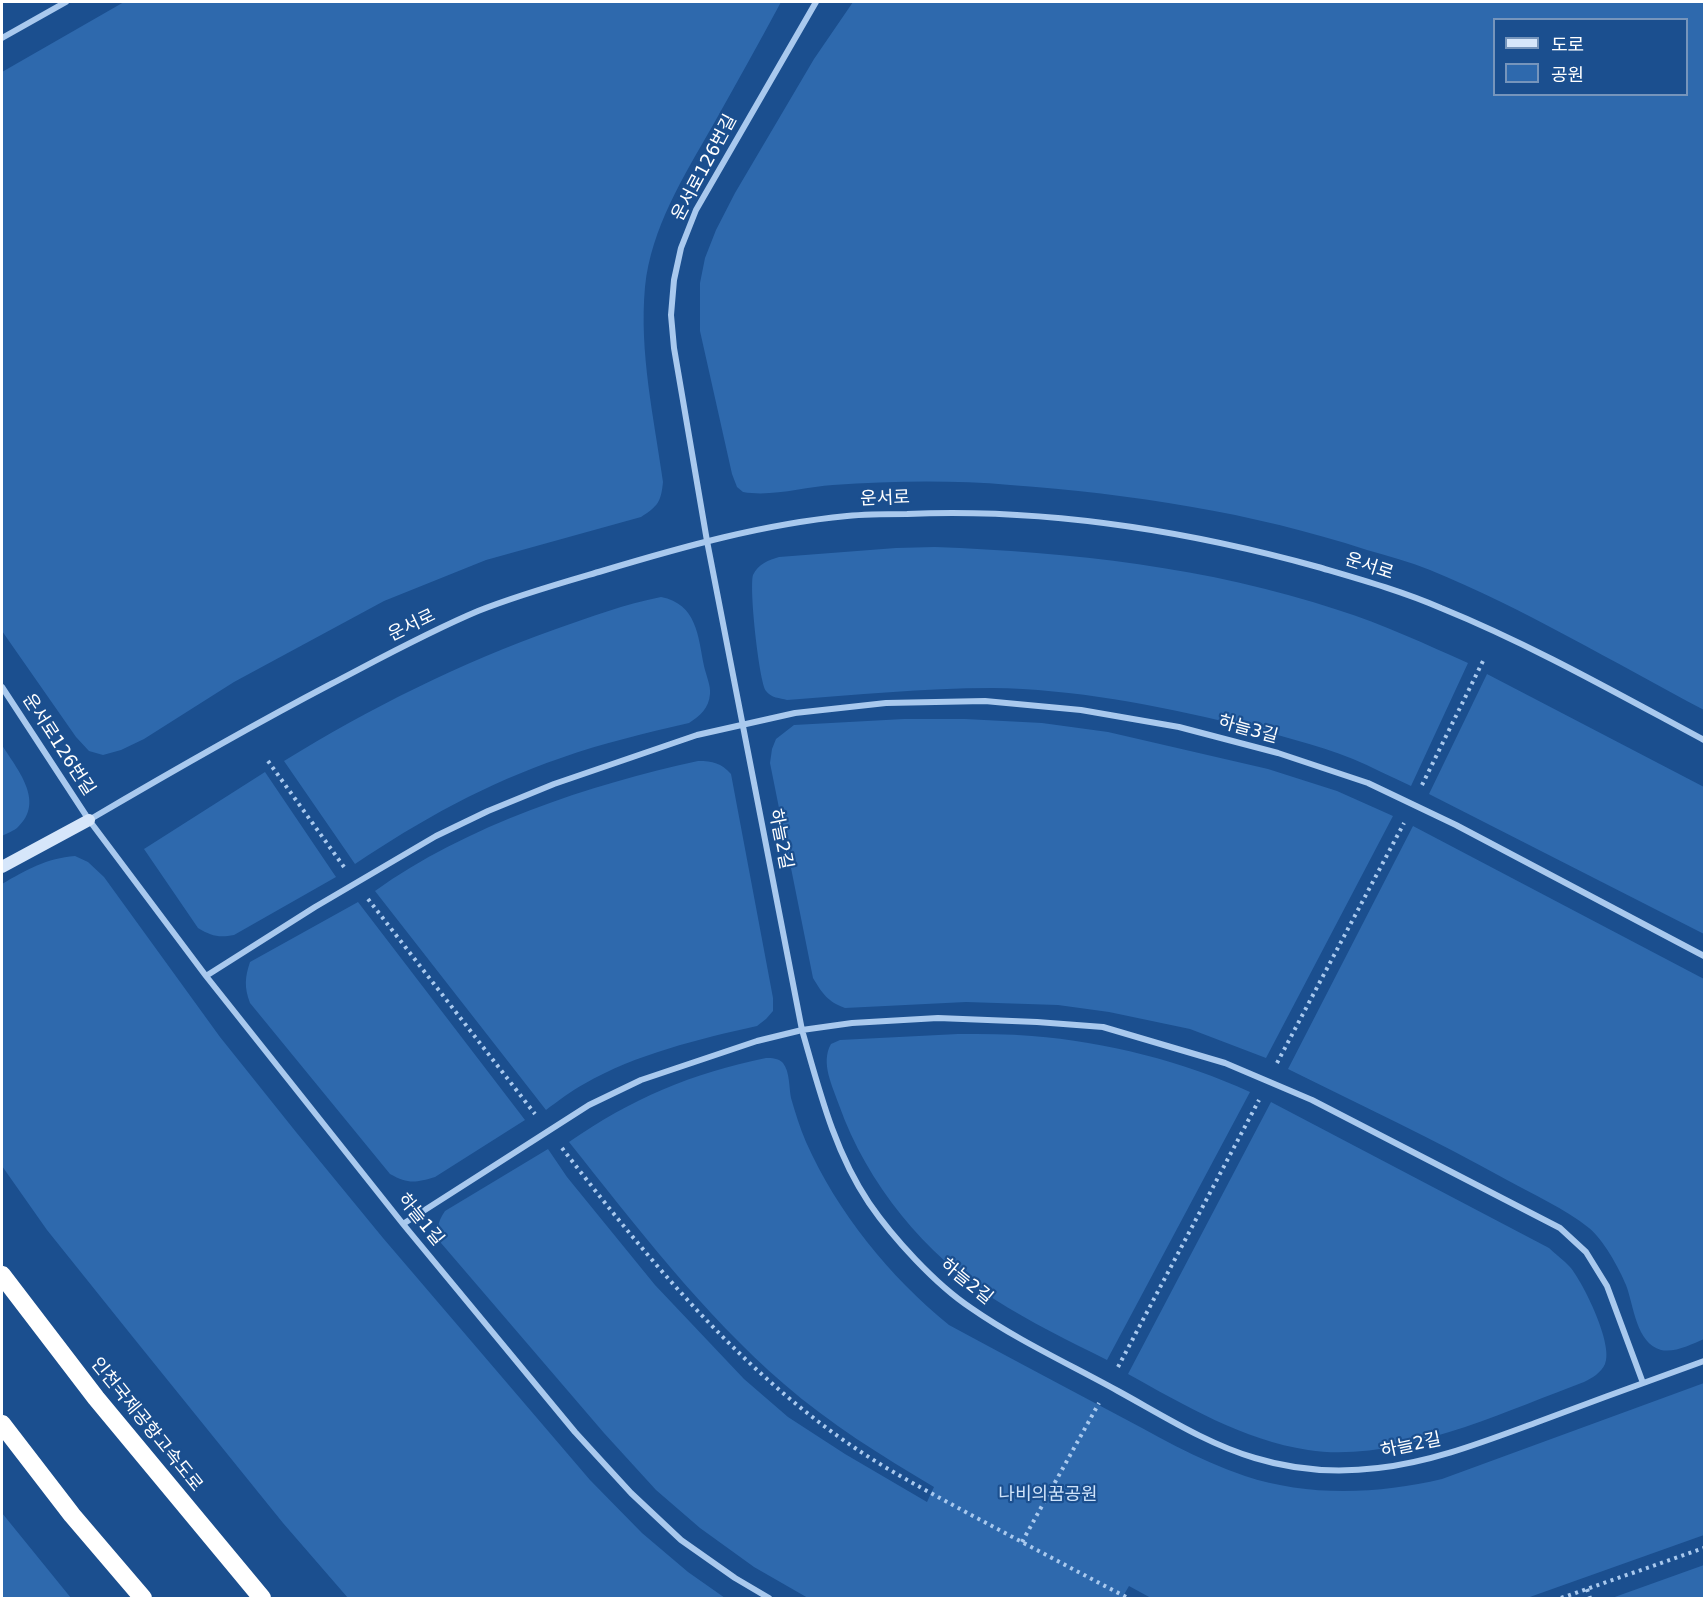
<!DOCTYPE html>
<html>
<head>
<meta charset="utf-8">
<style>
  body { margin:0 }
  #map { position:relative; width:1706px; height:1600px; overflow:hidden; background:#1b4f8f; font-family:"DejaVu Sans","Noto Sans KR",sans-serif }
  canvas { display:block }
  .frame { position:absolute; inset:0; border:3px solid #fff; pointer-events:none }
  .legend { position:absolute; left:1493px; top:18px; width:195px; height:78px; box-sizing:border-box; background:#1b4f8f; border:2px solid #7695bc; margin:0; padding:8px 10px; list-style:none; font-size:18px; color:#fff }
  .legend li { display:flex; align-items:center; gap:12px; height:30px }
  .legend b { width:30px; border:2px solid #7695bc }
</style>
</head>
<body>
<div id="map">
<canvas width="1706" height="1600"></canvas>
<div class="frame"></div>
<ul class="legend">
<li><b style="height:8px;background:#d6e6fa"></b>도로</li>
<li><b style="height:16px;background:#2e69ad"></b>공원</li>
</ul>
</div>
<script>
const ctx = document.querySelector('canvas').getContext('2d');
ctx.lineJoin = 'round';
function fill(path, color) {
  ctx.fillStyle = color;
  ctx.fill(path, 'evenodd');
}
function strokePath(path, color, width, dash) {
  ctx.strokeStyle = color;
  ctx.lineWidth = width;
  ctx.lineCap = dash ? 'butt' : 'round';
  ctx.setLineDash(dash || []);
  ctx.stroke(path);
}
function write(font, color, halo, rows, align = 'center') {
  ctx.font = font + ' "DejaVu Sans","Noto Sans KR",sans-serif';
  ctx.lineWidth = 4.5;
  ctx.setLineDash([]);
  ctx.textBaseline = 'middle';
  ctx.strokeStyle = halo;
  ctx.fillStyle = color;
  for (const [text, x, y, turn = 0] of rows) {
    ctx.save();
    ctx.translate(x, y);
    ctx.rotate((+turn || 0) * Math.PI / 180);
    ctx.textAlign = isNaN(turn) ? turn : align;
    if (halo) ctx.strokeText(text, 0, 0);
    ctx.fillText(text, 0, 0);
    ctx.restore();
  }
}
const green = new Path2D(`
  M124 2H781C759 43 736 84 713 125 684 176 651 228 645 287 639 353 654 417 663 482 661 502 658 506 641 517L486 560 384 601 234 682 144 739 121 750 103 755 89 751 76 737 2 631V72Z
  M853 2H1704V710C1613 662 1525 609 1430 570 1410 562 1388 556 1367 550 1251 512 1132 494 1010 485 952 480 892 481 833 485 804 487 772 497 743 492L737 487 732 474 700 331V283L705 258 716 230 735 193 814 59ZM1494 20H1686V94H1494Z
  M935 547C1070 552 1209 567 1338 610 1383 624 1425 644 1468 663L1411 786C1391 777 1372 767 1353 759 1315 744 1274 734 1235 724 1155 705 1074 689 992 688 923 688 856 695 787 700 780 698 771 698 766 691 759 681 749 588 753 575 758 564 769 560 779 557L896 548Z
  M661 597C697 604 698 636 704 666 706 675 711 686 710 694 709 708 700 716 689 723 646 733 603 743 561 758 487 783 419 821 355 864L284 761C370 708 460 663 556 629 590 617 625 604 661 597Z
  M1487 674 1704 787V934L1429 794Z
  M904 719H965L1042 723 1108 732 1268 769 1337 791 1393 816 1266 1058 1190 1029 1109 1012 1058 1005 966 1002 845 1008C828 1002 822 993 813 978L770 763 772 749 776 739 794 725Z
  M2 745C16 768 46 801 18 827 14 831 7 833 2 836Z
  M698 761C713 761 721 763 731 774L773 998V1011L766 1019 757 1026C699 1039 636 1054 584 1084 571 1091 558 1101 546 1110L375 891C465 826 591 784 698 761Z
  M265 772 336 877 234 935C219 938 211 936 198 928L144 849Z
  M1413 826 1704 979V1339C1692 1344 1675 1353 1661 1350 1636 1343 1634 1306 1626 1285 1619 1268 1603 1239 1589 1228 1564 1208 1534 1195 1507 1180 1435 1140 1361 1105 1288 1069Z
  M75 856 88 862 104 877 220 1037 296 1132 383 1238 590 1480 642 1533 688 1572 725 1598H348L283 1523 132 1336 47 1230 2 1166V884C26 870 47 858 75 856Z
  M358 902 525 1120 435 1177C415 1183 408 1184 390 1174L250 1003C244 987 245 977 250 962Z
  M958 1034C983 1034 1008 1034 1032 1036 1107 1042 1182 1061 1250 1092L1107 1360C1069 1341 1030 1322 994 1299 925 1254 867 1184 839 1105 833 1087 820 1063 831 1044L840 1040Z
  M766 1058C772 1058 778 1058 783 1063 790 1072 789 1088 791 1098 795 1112 800 1128 806 1142 837 1212 890 1277 949 1325 1002 1354 1056 1382 1110 1411 1154 1434 1197 1460 1245 1476 1308 1497 1379 1494 1442 1479L1704 1383V1535L1527 1598H1151L1129 1586 1122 1598H808L754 1567 700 1528 656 1490 604 1433 441 1243C436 1230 437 1223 445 1211L548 1149 567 1177 655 1285 744 1379 788 1417 845 1454 927 1502 934 1487C882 1456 830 1424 784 1384 703 1314 636 1226 569 1142 631 1099 692 1073 766 1058Z
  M1271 1102 1549 1248C1555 1254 1564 1260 1570 1267 1583 1282 1614 1345 1605 1364 1601 1373 1592 1378 1584 1382 1503 1412 1394 1464 1308 1450 1243 1440 1184 1405 1128 1374Z
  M2 1513 71 1598H2Z
  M1704 1565V1598H1612Z`);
const path = new Path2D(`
  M268 761 344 867
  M1422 785 1484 659
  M368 899 535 1114
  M1277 1063 1404 823
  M562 1148C646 1257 739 1370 855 1448 892 1473 933 1494 973 1516 1024 1543 1076 1571 1128 1598
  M1118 1367 1259 1100
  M1022 1542 1099 1403
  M1587 1589 1590 1598
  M1561 1598 1704 1548`);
const street = new Path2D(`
  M816 2 696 210 681 248 674 280 671 315 674 348 707 541 802 1030C819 1089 834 1151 869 1203 893 1238 935 1284 971 1308 1017 1340 1069 1364 1118 1391 1162 1415 1207 1444 1255 1458 1294 1470 1337 1473 1378 1468 1432 1462 1483 1442 1535 1423 1591 1402 1648 1381 1704 1361
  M2 38 66 2
  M2 687 89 820 206 976 403 1224 575 1432 631 1493 681 1540 735 1578 769 1598
  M89 820C169 773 249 727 331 684 379 659 428 632 478 611 518 595 561 583 602 571 682 547 763 524 847 516 867 514 887 514 907 514 1046 508 1184 530 1318 567 1359 579 1402 591 1441 608 1532 645 1618 694 1704 740
  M206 976 315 907 436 836 488 811 554 784 697 735 795 713 886 703 985 701 1081 710 1179 727 1278 753 1368 783 1456 825 1704 956
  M403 1224 589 1105 641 1080 757 1041 802 1030 852 1023 938 1018 1037 1022 1103 1027 1225 1063 1312 1100 1560 1228 1586 1252 1607 1286 1643 1383`);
const secondary = new Path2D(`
  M2 867 89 820`);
const highway = new Path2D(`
  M2 1275 96 1398 262 1598
  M2 1424 72 1515 143 1598`);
const streetNames = [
  ["운서로126번길",705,168,-62],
  ["운서로",885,499,-2],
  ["운서로",1369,567,18],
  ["운서로",412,626,-26],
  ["하늘3길",1248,730,15],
  ["운서로126번길",58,745,57],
  ["하늘2길",780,839,79],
  ["하늘1길",420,1220,51],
  ["하늘2길",966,1282,39],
  ["인천국제공항고속도로",146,1425,51],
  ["하늘2길",1411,1446,-12]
];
const parkNames = [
  ["나비의꿈공원",1048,1495]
];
fill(green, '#2e69ad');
strokePath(path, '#a9c9ee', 4, [3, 4.5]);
strokePath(street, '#a9c9ee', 6);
strokePath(secondary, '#d6e6fa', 12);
strokePath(highway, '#fff', 18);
write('18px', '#fff', '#1b4f8f', streetNames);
write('18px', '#cfe3fa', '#1b4f8f', parkNames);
</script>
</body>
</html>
